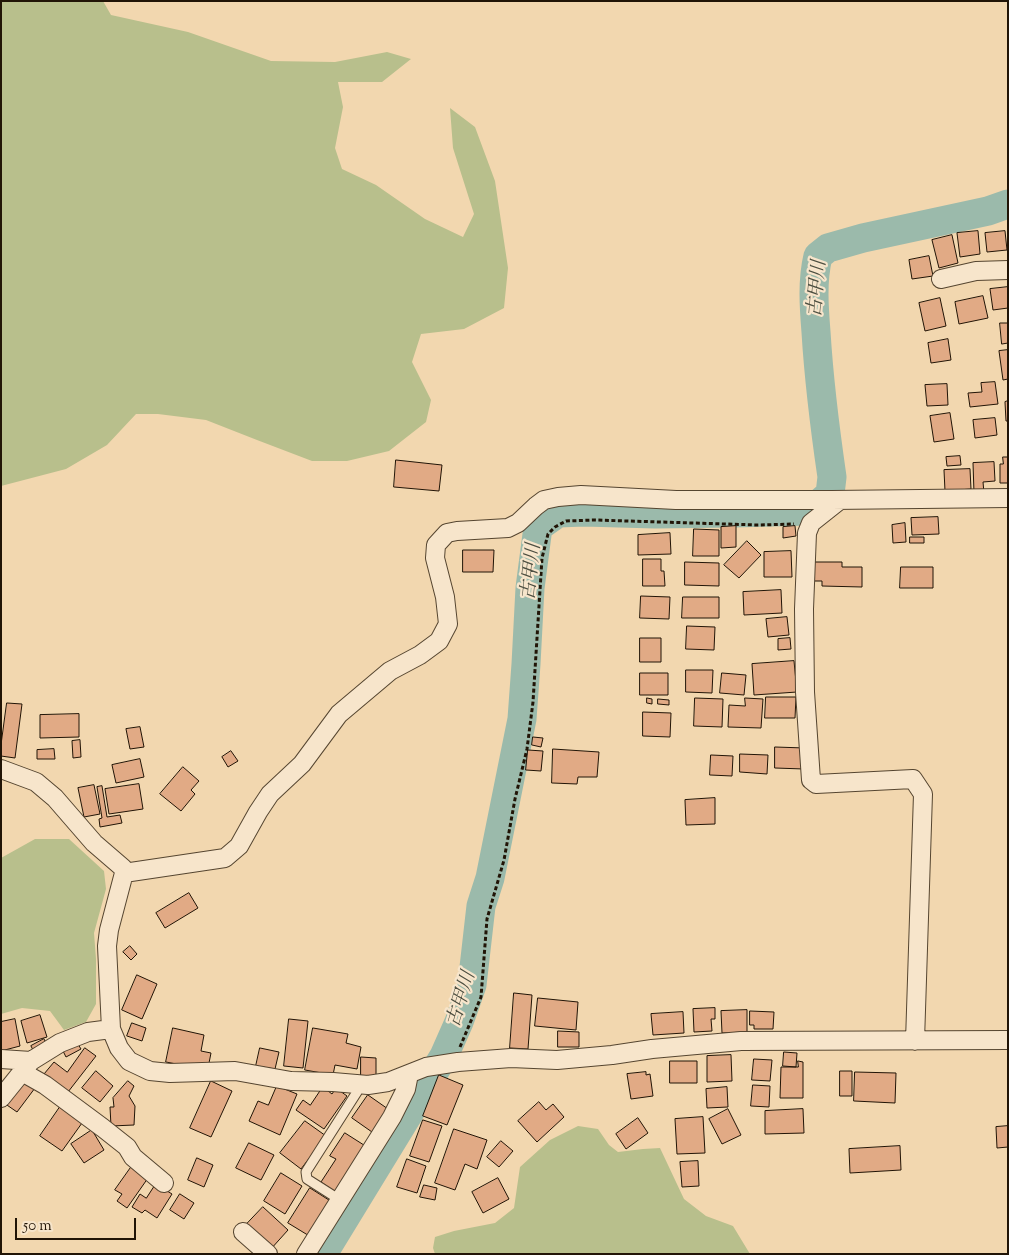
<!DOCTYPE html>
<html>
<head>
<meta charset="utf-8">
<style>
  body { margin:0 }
  #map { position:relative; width:1009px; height:1255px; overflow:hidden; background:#f2d7af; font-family:"Sorts Mill Goudy",serif }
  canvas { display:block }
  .frame { position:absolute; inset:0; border:2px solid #211406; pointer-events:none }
  .scale { position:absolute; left:15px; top:1218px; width:121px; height:22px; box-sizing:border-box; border:2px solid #211406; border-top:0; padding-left:6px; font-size:15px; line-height:18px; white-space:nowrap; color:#211406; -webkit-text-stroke:4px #f7e5cb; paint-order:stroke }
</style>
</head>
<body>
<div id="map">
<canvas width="1009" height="1255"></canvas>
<div class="frame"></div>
<div class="scale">50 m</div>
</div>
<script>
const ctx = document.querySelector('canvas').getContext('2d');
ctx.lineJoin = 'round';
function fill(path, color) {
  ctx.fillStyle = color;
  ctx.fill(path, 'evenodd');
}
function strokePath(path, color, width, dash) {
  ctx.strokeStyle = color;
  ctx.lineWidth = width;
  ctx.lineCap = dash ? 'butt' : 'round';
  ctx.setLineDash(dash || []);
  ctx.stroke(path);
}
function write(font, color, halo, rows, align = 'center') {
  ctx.font = font + ' "Sorts Mill Goudy","Noto Serif JP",serif';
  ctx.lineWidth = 4.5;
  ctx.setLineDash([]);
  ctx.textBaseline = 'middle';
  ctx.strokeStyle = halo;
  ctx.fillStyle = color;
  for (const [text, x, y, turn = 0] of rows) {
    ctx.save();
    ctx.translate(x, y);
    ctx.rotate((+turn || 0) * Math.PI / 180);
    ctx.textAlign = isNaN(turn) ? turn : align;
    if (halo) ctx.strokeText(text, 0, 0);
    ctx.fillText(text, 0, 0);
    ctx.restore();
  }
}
const green = new Path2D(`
  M1 1H103L111 15 188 32 271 61 335 62 387 52 411 59 382 82H338L343 107 335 148 342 169 376 185 425 219 463 237 474 214 453 148 450 108 475 127 495 181 508 268 504 308 464 329 421 334 412 362 431 400 426 422 389 451 347 461H312L257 440 206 420 158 414H136L107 445 66 469 1 486Z
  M35 839H69L104 871 106 889 94 933 96 959V1004L86 1022 64 1030 50 1011 22 1008 1 1014V858Z
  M578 1126 598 1129 609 1145 618 1152 643 1149 660 1148 684 1199 706 1216 733 1226 750 1254H435L433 1248 435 1237 454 1231 495 1223 514 1208 520 1167 550 1140Z`);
const river = new Path2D(`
  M325 1254 326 1249 444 1056 459 1022 472 985 481 906 490 878 522 719 526 664 530 588 538 527 558 513 584 512 655 514 733 513 810 511 830 494 832 477C825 429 819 381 816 332 814 307 812 281 818 256L828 248 863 238 988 211 1008 204`);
const building = new Path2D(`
  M978 231 980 254 960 257 957 233Z
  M1005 231 1007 250 987 252 985 233Z
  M952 235 958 263 939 268 932 240Z
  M929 256 933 276 912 279 909 260Z
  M1008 287V308L993 310 990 289Z
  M983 296 988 318 959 324 955 302Z
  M940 298 946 326 925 331 919 303Z
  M1000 323H1008V343L1002 344Z
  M948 339 951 360 931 363 928 343Z
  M1008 350V379L1003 380 999 351Z
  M995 382 998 404 970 407 968 393 982 392 981 383Z
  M947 384 948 405 927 406 925 385Z
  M1008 401V421H1006L1005 402Z
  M950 413 954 439 934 442 930 416Z
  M995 418 997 435 975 438 973 420Z
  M960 456 961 465 947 466 946 457Z
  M1003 457H1008V483H1000V464H1003Z
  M396 460 442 465 439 491 394 487Z
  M994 462 995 481 983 482 984 493H974L973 463Z
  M970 469 971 489 945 491 944 470Z
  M938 517 939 534 912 535 911 518Z
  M905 523 906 542 893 543 892 525Z
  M736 526V547L721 548V527Z
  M795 526 796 536 783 538V527Z
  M694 529 719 530V556H693Z
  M670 533 671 554 638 555V535Z
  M910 537H924V543H910Z
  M747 541 761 555 739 578 724 565Z
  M463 550H494L493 572H463Z
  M791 551 792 577H764V552Z
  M643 559H661V571H664L665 586H643Z
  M685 562 719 563V586L685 585Z
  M812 562H842V567H862V587L822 586V581H812Z
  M901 567H933V588H900Z
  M781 590 782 613 744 615 743 592Z
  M641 596 670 597 669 619 640 618Z
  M683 597H719V618H682Z
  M787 617 789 635 768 637 766 619Z
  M687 626 715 627 714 650 686 649Z
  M640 638H661V662H640Z
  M790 638 791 649 778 650V639Z
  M794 661 797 692 754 695 752 664Z
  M686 670H713L712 693 686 692Z
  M640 673H668V695H640Z
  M722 673 746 675 744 695 720 693Z
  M766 697H796L795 718H765Z
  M647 698 652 699V704L647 703Z
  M695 698 723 699 722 727 694 726Z
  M745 698 763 699 761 728 728 727 729 705 745 706Z
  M658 699 669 700V705L658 704Z
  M7 703 22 704 15 758 1 756V745Z
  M643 712 671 713 670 737 643 736Z
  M79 714V737L40 738V715Z
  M140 727 144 747 130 749 126 729Z
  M533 737 543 738 541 747 532 745Z
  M80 740 81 757 73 758 72 741Z
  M775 747 805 748 804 769 775 768Z
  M54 749 55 759H37V750Z
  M553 749 599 752 597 777H578L577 784 552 783Z
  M528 750 543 751 541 771 526 770Z
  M231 751 238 761 228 767 222 757Z
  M740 754 768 755 767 774 740 772Z
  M711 755 733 756 732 776 710 775Z
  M140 759 144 777 116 783 112 765Z
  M183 767 199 781 191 790 195 794 181 811 160 794Z
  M139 784 143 809 109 814 105 789Z
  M94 785 100 814 84 817 78 788Z
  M102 786 107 817 120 815 122 823 100 827 99 819 102 818 97 787Z
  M715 798V824L686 825 685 800Z
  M189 893 198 908 165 928 156 913Z
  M130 946 137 954 131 960 123 952Z
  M137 975 157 984 142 1019 122 1010Z
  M514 993 532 995 528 1049 510 1048Z
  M538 998 578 1002 576 1030 535 1026Z
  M715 1008V1019H711L712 1031 694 1032 693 1009Z
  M747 1010V1032L722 1033 721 1011Z
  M750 1011 774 1012 773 1029H754V1025H750Z
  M683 1012 684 1033 653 1035 651 1014Z
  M40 1015 47 1037 27 1043 21 1021Z
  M15 1019 20 1046 1 1051V1022Z
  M289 1019 308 1021 303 1068 284 1066Z
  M132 1023 146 1028 142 1041 127 1036Z
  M173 1028 204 1035 201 1051 211 1053 208 1068 187 1064V1066L166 1062Z
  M313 1028 348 1034 346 1043 361 1047 357 1069 335 1065 333 1075 305 1070Z
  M558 1031 579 1032V1047H558Z
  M44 1039 47 1045 34 1052 31 1046Z
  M76 1041 81 1049 66 1057 62 1049Z
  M85 1048 96 1056 68 1092 44 1074 54 1062 67 1072Z
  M260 1048 279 1052 275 1069 256 1066Z
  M784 1052 797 1053 796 1067 783 1066Z
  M731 1055 732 1081 707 1082V1056Z
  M361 1057 376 1058V1079L361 1078Z
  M754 1059 772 1060 770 1081 752 1080Z
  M670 1061H697V1083H670Z
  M798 1061 803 1062V1098H780L781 1067H798Z
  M96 1071 113 1086 100 1102 82 1088Z
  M840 1071H852V1096H840Z
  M646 1072V1075L650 1074 653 1096 631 1099 627 1074Z
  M855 1072 896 1073 895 1103 854 1101Z
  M439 1075 463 1085 447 1125 423 1116Z
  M22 1078 35 1088 17 1112 4 1103Z
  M128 1081 134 1086 129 1096 135 1106 134 1125 111 1126 110 1107H114L113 1098Z
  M211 1081 232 1091 211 1137 190 1128Z
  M753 1085 770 1086 769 1107 751 1106Z
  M277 1086 297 1094 280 1135 249 1121 258 1101 268 1105Z
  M323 1087 332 1094 336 1088 347 1096 324 1129 296 1110 303 1100 310 1105Z
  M727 1087 728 1107 707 1108 706 1089Z
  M368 1095 388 1109 372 1132 352 1118Z
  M539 1102 546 1110 553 1104 564 1117 537 1142 518 1121Z
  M60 1107 82 1123 62 1151 40 1136Z
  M728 1109 741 1135 722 1144 709 1119Z
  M803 1109 804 1133 765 1134V1111Z
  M703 1117 705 1153 677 1154 675 1119Z
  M638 1118 648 1133 626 1149 616 1134Z
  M423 1120 442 1126 429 1162 410 1156Z
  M305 1121 326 1136 301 1169 280 1153Z
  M1008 1126V1147L997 1148 996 1127Z
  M454 1129 487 1140 477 1169 465 1164 455 1190 435 1183Z
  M92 1130 104 1150 84 1163 71 1144Z
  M345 1133 367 1147 337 1193 321 1182 336 1159 330 1156Z
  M501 1141 513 1151 499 1167 487 1157Z
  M249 1143 274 1155 261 1180 236 1168Z
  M900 1146 901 1170 850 1173 849 1149Z
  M197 1158 213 1165 204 1187 188 1180Z
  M407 1159 426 1166 417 1193 397 1187Z
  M698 1161 699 1186 682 1187 680 1162Z
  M132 1166 148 1178 127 1208 117 1201 122 1194 115 1190Z
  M281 1173 302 1186 285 1214 264 1201Z
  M498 1178 509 1199 483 1213 472 1192Z
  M156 1184 172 1194 157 1218 145 1210 142 1213 132 1207 140 1194 146 1198Z
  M424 1185 437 1188 435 1200 420 1197Z
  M310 1188 332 1202 311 1237 288 1223Z
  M180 1194 194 1203 184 1219 170 1210Z
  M263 1207 288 1230 270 1250 245 1226Z`);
const path = new Path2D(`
  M460 1047 481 997 487 919 504 860 515 799 527 749 533 702 542 558 548 534 555 527 566 521 595 520 758 525 794 524`);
const lane = new Path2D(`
  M340 1200 307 1179 306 1172 357 1092 358 1084`);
const street = new Path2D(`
  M941 279 976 271 1008 270
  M840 500 811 523 807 533 804 609 805 692 811 780 816 784 913 779 923 794 915 1041
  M1 769 36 782 55 798 94 843 123 868 124 873 109 930 107 946 111 1029 119 1048 129 1061 150 1071 170 1073 235 1071 291 1081 333 1082 368 1085 388 1082 426 1067 458 1062 511 1058 557 1060 612 1055 652 1049 741 1041 1008 1040
  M124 873 225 858 239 846 258 812 270 794 302 764 339 714 390 671 420 655 439 641 448 624 445 597 435 558 436 545 447 533 457 531 508 528 518 523 536 506 544 500 558 497 581 495 676 500H832L1008 498
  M1 1059 31 1061
  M22 1072 45 1085 103 1128 127 1147 133 1157 164 1183
  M1 1098 26 1067 31 1061 60 1043 88 1032 111 1029
  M243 1232 268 1254
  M306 1254 392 1117 406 1089 409 1074`);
const waterNames = [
  ["古甲川",819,289,-85],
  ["古甲川",533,572,-84],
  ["古甲川",463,1000,-73]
];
fill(green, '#b8bf8c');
strokePath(river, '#9bbaab', 29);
fill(building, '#e1aa85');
strokePath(building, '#211406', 1);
strokePath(lane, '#554530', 11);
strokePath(street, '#554530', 20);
strokePath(path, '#211406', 3, [4, 2.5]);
strokePath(lane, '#f7e5cb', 9);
strokePath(street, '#f7e5cb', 18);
write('italic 19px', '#4c4e40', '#f7e5cb', waterNames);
</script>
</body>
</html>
